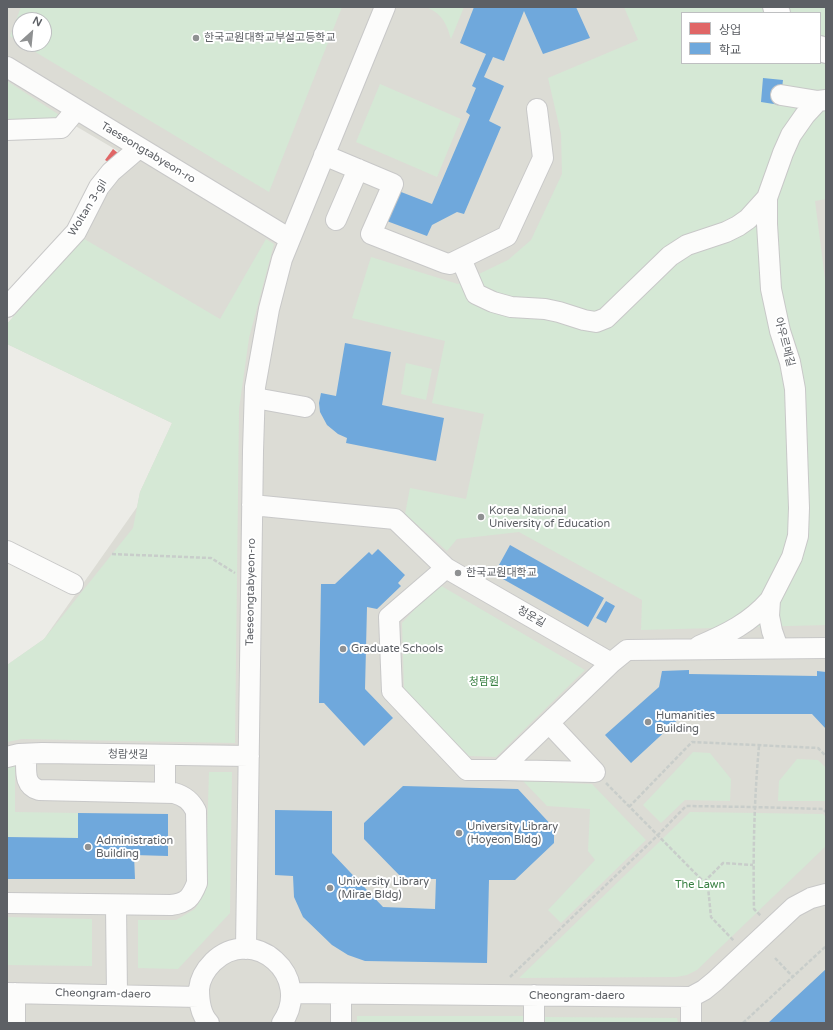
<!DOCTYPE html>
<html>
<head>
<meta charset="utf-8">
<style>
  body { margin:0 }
  #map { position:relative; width:833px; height:1030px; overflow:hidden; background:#ecece7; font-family:"Varela Round","Noto Sans KR",sans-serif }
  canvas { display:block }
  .frame { position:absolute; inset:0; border:8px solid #5d6065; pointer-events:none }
  .legend { position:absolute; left:681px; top:12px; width:140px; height:52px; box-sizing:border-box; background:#fff; border:1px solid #bebfc1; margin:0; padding:5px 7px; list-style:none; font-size:12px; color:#5d6065 }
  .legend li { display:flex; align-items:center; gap:8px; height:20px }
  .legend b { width:20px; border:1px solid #bebfc1 }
  .north { position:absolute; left:12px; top:12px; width:40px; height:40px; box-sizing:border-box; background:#fff; border:1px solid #bebfc1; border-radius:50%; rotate:27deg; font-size:11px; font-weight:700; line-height:16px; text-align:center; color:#5d6065 }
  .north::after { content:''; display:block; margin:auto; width:14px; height:18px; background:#8f9192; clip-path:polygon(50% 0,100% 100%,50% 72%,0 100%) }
</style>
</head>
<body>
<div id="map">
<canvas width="833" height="1030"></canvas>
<div class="frame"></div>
<ul class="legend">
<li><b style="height:11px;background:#e06666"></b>상업</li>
<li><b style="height:11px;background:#6fa8dc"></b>학교</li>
</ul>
<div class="north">N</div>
</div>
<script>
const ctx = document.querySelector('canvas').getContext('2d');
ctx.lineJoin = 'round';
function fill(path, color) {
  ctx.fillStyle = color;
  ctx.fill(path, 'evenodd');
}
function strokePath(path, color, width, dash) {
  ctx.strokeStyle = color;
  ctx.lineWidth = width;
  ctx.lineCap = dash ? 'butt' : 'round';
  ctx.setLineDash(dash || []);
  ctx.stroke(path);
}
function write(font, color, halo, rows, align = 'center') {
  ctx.font = font + ' "Varela Round","Noto Sans KR",sans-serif';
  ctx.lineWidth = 4;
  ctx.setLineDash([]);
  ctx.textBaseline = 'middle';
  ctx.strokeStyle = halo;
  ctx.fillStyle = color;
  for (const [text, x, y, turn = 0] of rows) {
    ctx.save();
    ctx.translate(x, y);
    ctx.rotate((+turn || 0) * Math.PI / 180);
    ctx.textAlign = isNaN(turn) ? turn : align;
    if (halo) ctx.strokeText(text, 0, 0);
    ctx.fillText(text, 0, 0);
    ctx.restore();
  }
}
const education = new Path2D(`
  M7 7H826V1023H7V665L44 639 137 507 140 492 172 423 7 344V324L81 237 130 158 67 121 7 123ZM682 13H820V63H682ZM20 20H44V44H20Z`);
const green = new Path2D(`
  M21 7H342L269 192 22 44H44V20H20V43L10 36Z
  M426 7H464L451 39C446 22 442 14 426 7Z
  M624 7H826V199L815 201 826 287V625L641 630 642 600 519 532 457 539 447 551 405 514 410 488 466 499 484 414 432 403 445 341 352 318 371 257 458 284 508 260 531 240 562 174 561 134 548 78 638 40ZM682 13H820V63H682Z
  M7 81 67 120 7 123Z
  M380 84 461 119 437 177 356 142Z
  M81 237 220 319 266 239 274 244 249 338 239 409 235 743 22 739 7 742V665L44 639 133 528 140 492 172 423 7 344V324Z
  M406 363 432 369 426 400 401 394Z
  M438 584 585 670 496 757 469 756 404 689 402 623Z
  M693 752 710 753 731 779 730 801 685 800 661 823 643 805Z
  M797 759 818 760 826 768V801H778L779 781Z
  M15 766V812L78 813V838L7 837V767Z
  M209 772H232L230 913 178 969 138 968V920H176L195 909 205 892Z
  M523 781 592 784 646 840 561 923 548 910 595 860 588 851 590 809 547 806Z
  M690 812 823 814 826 817V846L697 970 687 975 676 977 519 978Z
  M7 917 92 919V966L7 965Z
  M357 1016H524V1023H357Z
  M545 1017 677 1018 678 1023H545Z`);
const shops = new Path2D(`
  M113 149 119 154 112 164 105 160Z`);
const schools = new Path2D(`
  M474 7H526V8L529 7H576L590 38 543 54 524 11 504 61 493 57 484 77 504 86 489 121 501 127 464 214 457 212 432 225 427 236 384 220 396 190 432 204 470 115 466 112 476 88 472 86 486 54 460 43Z
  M763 78 783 80 780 105 761 102Z
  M345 343 391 352 382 405 444 418 436 461 346 443 347 438 338 434 327 425 320 412 319 403 321 393 336 396Z
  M510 545 604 598 588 627 494 574Z
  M378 549 405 575 398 583 401 586 377 609 367 607 365 689 393 718 364 746 324 703H319L321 584H335L369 552 372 555Z
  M606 601 615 606 606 623 596 618Z
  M689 670V674L817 676V671L826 672V729L812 714H684L631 763 605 735 659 687 662 671Z
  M403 786 518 789 554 828V843L515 880H489L487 963 365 961 348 955 332 945 303 917 294 897 293 876 275 875V810L332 811V853L383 907 435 909 436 879H403L364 839V823Z
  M78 813 168 814V856L134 855 135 879H7V837L78 838Z
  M826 969V1023H768Z`);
const path = new Path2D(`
  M112 554 211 558 235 573
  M759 746C754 801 753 854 754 909L761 916
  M606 783 704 882 708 887 711 917 734 941
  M629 807 692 742 818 748 826 756
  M704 882 723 863 753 865
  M775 958 793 977
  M510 977 657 836 686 806 754 807 823 809 826 812
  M743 1023 826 946`);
const minor = new Path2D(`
  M773 7 780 13
  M820 46 826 53
  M7 67 290 239
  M781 95 818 101
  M7 130 61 128 76 110
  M324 155 393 184 371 234 445 263 450 264 507 236 543 158 537 109
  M336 220 358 169
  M461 259 476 294 493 302 511 307 545 309 559 312 584 320 596 322 606 318 670 256 687 245 726 232 738 226 748 219 767 198
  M7 307 76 232 99 187 111 172 139 148
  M255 398 305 407
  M252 505 395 519 446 568 611 663
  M7 551 73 584
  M446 568 389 617 392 691 467 770H500L611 663 627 650 826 648
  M699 646C727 634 750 623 770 600
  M778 648 772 631 769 616 770 600 792 557 798 536 799 508 795 389 790 362 780 331 771 289 767 224V198L783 153 791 135 805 115 818 101 826 100
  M7 757 19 754 42 753 249 756
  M500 770 595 772 549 723
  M165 793V755
  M7 903 171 905C187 903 191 898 197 883L196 811C191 801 185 796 174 793L39 790C22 785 27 768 26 754
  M116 905 117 995
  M246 949 253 451 255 387 269 309 282 259 385 7
  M7 993 199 997
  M291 993 691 997 704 990 715 981 794 907 811 898 826 894
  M341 994V1023
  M534 995V1023
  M691 997V1023
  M15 1023V993
  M209 1023C200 1014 199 1001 199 989 200 979 206 969 213 962 254 923 314 977 282 1023`);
const markers = [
  [196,38,4,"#8f9192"],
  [481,517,4,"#8f9192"],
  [458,573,4,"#8f9192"],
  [343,649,4,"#8f9192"],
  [648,722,4,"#8f9192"],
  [459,833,4,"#8f9192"],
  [88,847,4,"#8f9192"],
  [330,888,4,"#8f9192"]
];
const poiNames = [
  ["한국교원대학교부설고등학교",204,38],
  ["Korea National",489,511],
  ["University of Education",489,524],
  ["한국교원대학교",466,573],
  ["Graduate Schools",351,649],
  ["Humanities",656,716],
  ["Building",656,729],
  ["University Library",467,827],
  ["(Hoyeon Bldg)",467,840],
  ["Administration",96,841],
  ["Building",96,854],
  ["University Library",338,882],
  ["(Mirae Bldg)",338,895]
];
const streetNames = [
  ["Taeseongtabyeon-ro",148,153,31],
  ["Woltan 3-gil",88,208,-59],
  ["아우르메길",784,342,75],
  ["Taeseongtabyeon-ro",251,592,-89],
  ["청운길",531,617,30],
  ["청람샛길",128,755,1],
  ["Cheongram-daero",103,994,1],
  ["Cheongram-daero",577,996]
];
const parkNames = [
  ["청람원",484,682],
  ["The Lawn",700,885]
];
fill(education, '#dcdcd5');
fill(green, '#d5e8d5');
fill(shops, '#e06666');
fill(schools, '#6fa8dc');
strokePath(minor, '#c8c8c8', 22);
strokePath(path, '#c8cdca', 2.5, [4, 2]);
strokePath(minor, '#fcfcfb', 20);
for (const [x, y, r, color] of markers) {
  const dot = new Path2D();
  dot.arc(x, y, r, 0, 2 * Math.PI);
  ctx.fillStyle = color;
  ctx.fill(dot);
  strokePath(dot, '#fff', 1.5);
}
write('11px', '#5d6065', '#fff', poiNames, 'left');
write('11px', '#5d6065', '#fff', streetNames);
write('11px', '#398043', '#fff', parkNames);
</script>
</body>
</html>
